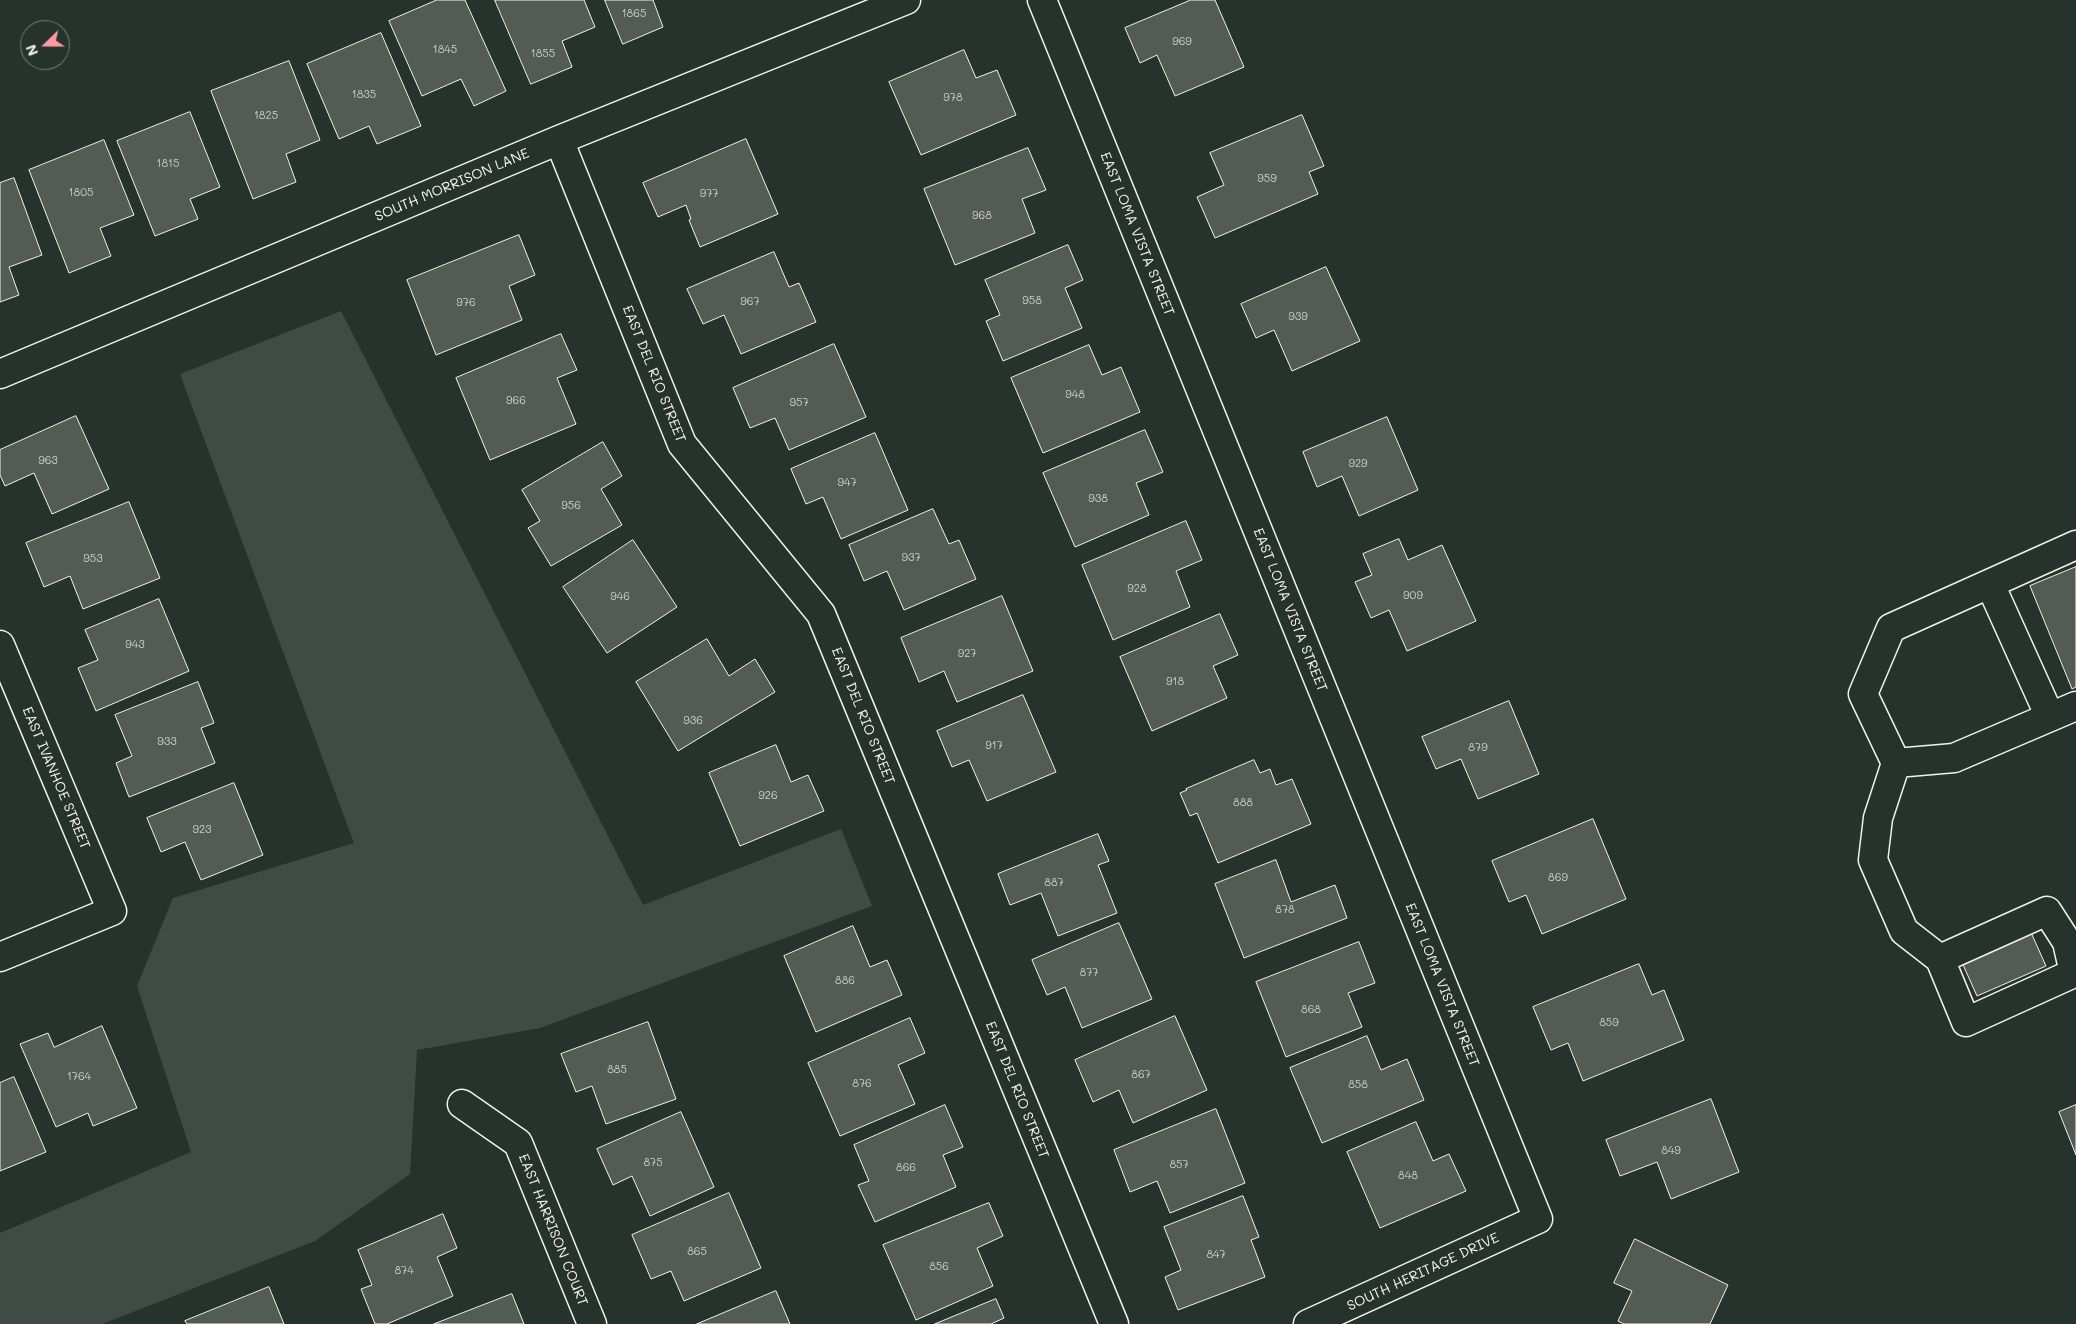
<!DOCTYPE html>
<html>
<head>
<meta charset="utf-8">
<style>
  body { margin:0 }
  #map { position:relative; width:2076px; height:1324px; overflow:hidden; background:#26332d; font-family:Mali,sans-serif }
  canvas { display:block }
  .north { position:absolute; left:20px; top:20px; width:50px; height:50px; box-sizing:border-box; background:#26332d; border:1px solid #787f78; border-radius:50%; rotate:248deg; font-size:14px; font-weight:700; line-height:20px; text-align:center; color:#f4f1e8 }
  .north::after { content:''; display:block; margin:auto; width:18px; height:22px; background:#ff9aa2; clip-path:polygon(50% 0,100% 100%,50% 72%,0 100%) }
</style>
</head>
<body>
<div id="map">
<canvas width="2076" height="1324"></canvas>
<div class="north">N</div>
</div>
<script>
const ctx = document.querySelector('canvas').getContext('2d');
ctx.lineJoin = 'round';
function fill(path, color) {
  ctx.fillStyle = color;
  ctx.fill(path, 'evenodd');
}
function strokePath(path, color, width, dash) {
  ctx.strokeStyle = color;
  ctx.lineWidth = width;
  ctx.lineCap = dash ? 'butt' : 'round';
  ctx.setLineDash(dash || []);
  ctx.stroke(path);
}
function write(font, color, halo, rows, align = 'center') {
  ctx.font = font + ' Mali,sans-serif';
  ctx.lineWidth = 4;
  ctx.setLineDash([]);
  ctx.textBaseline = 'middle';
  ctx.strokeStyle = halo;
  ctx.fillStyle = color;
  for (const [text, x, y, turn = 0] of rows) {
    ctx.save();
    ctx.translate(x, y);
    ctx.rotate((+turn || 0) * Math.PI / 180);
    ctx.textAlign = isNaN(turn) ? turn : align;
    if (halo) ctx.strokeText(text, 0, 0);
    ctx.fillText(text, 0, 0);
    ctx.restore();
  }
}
const green = new Path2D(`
  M341 311 643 905 841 829 872 906 540 1028 417 1050 410 1174 315 1241 102 1324H0V1233L191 1152 137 986 173 898 354 843 180 374Z`);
const building = new Path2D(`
  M437 0H465L506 91 474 106 461 79 422 96 389 21Z
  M495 0H584L595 27 562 41 572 67 531 84Z
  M605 0H653L663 27 623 44Z
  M1191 0H1215L1244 67 1175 96 1157 55 1140 63 1125 28Z
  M381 33 421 126 377 144 369 126 339 139 307 64Z
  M964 50 976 78 997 70 1016 115 921 155 889 82Z
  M289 61 320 140 286 154 296 182 253 199 211 91Z
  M190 112 220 187 190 199 198 219 155 236 117 141Z
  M1302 115 1324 166 1309 172 1318 194 1215 238 1197 197 1224 185 1210 153Z
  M746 139 778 214 700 247 689 220 691 219 686 205 658 217 643 183Z
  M104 140 134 215 100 228 111 256 69 273 29 170Z
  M1028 148 1046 190 1022 199 1035 233 955 265 924 189Z
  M14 178 42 255 9 267 19 295 0 302V183Z
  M519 235 535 275 509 286 522 320 436 355 407 280Z
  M1068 245 1083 280 1065 288 1082 328 1003 361 986 321 1000 315 985 280Z
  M774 252 789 287 799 283 816 322 741 354 724 315 703 324 687 289Z
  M1326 267 1360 341 1292 371 1274 330 1256 338 1241 304Z
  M561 334 577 370 557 378 576 424 490 460 456 378Z
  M834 344 866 417 789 450 775 418 750 428 733 388Z
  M1089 345 1102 375 1121 367 1140 412 1043 453 1011 378Z
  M76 416 109 489 52 514 34 473 5 486 0 475V450Z
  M1387 417 1418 490 1359 516 1342 476 1317 487 1303 452Z
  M1145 430 1163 472 1136 483 1149 515 1075 547 1043 473Z
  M875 433 908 510 841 539 823 497 806 504 791 469Z
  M603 442 622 476 601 489 622 525 551 566 528 528 540 521 522 490Z
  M129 502 160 578 83 609 70 576 44 587 26 543Z
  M933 509 949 544 959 540 976 579 904 610 887 571 864 581 849 545Z
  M1186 521 1202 560 1176 571 1190 607 1113 640 1082 565Z
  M1399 539 1408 560 1442 545 1476 621 1407 651 1389 610 1371 618 1355 582 1372 575 1363 554Z
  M633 540 677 607 607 653 563 587Z
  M2076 567V687L2072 689 2030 586Z
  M1002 596 1033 671 957 702 944 671 919 682 901 638Z
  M159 599 189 671 96 711 78 668 98 660 85 630Z
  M1220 614 1238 655 1213 666 1227 698 1152 731 1120 657Z
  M707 639 729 676 755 659 775 692 678 751 636 682Z
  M198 682 214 723 201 728 215 763 129 797 116 763 132 756 115 715Z
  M1023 695 1056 772 987 801 969 760 952 767 937 731Z
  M1509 701 1539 774 1478 799 1461 759 1436 769 1422 737Z
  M776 745 791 782 808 775 824 811 740 846 709 773Z
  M1254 760 1260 773 1270 769 1276 785 1292 779 1311 824 1218 863 1197 813 1190 816 1180 793 1187 790 1186 789Z
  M234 783 263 855 201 880 185 842 161 852 147 818Z
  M1593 819 1626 899 1542 934 1526 895 1509 902 1492 861Z
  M1098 834 1109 861 1098 865 1117 913 1058 936 1041 893 1010 905 998 874Z
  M1276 860 1291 902 1335 885 1347 918 1244 958 1215 884Z
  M1119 923 1152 999 1082 1028 1065 987 1047 995 1032 960Z
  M853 926 870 967 887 960 902 995 816 1032 784 956Z
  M2029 928 2046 966 1977 996 1960 958Z
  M1359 942 1375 983 1348 993 1362 1027 1286 1057 1256 982Z
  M1639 964 1652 995 1664 990 1684 1040 1583 1081 1568 1043 1551 1050 1533 1007Z
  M1175 1016 1207 1090 1133 1123 1119 1090 1093 1102 1075 1060Z
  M910 1018 925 1053 898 1065 915 1104 840 1136 808 1063Z
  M648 1022 676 1099 606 1124 592 1086 576 1092 561 1054Z
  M102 1026 137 1108 93 1126 88 1113 56 1127 20 1044 48 1033 54 1047Z
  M1367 1036 1381 1070 1407 1059 1424 1100 1322 1143 1290 1068Z
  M14 1077 46 1152 0 1171V1083Z
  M1711 1099 1739 1172 1671 1199 1657 1162 1620 1176 1606 1140Z
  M945 1105 963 1147 943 1155 956 1187 875 1222 858 1185 869 1181 854 1145Z
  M2076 1105V1155L2059 1112Z
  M1216 1109 1245 1183 1170 1213 1157 1181 1130 1192 1114 1150Z
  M681 1112 714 1187 650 1216 632 1176 613 1185 597 1149Z
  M1416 1122 1433 1161 1449 1154 1466 1191 1380 1228 1347 1152Z
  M729 1193 761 1268 684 1301 671 1271 651 1279 632 1235Z
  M1243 1196 1259 1237 1251 1240 1265 1277 1178 1310 1165 1277 1181 1270 1164 1227Z
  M989 1203 1003 1236 977 1248 993 1286 916 1320 883 1245Z
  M443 1214 457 1248 437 1257 453 1296 387 1324H375L361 1289 372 1285 358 1250Z
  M1635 1239 1728 1285 1710 1324H1624L1618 1321 1632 1291 1614 1283Z
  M269 1287 284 1324H187L185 1321Z
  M776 1291 790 1324H697Z
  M512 1294 524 1324H434Z
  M996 1299 1004 1318 991 1324H935Z`);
const minor = new Path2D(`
  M1042 0 1538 1219 1308 1324
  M559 140 682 444 821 614 1114 1324
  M0 374 559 140 906 0
  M2076 545 1891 628 1863 694 1896 763 1954 758 2076 706
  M1990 584 2050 717
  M0 645 112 911 0 957
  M1896 763 1878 818 1873 860 1904 931 1940 959 1966 1022 2074 973 2067 942 2047 911 1940 959
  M462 1104 518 1143 592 1324`);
const numberNames = [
  ["1865",634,14],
  ["969",1182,42],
  ["1845",445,50],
  ["1855",543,54],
  ["1835",364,95],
  ["978",953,98],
  ["1825",266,116],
  ["1815",168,164],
  ["959",1267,179],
  ["1805",81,193],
  ["977",709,194],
  ["968",982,216],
  ["958",1032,301],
  ["967",750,302],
  ["976",466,303],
  ["939",1298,317],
  ["948",1075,395],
  ["966",516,401],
  ["957",799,403],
  ["963",48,461],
  ["929",1358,464],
  ["947",847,483],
  ["938",1098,499],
  ["956",571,506],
  ["937",911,558],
  ["953",93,559],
  ["928",1137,589],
  ["909",1413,596],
  ["946",620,597],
  ["943",135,645],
  ["927",967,654],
  ["918",1175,682],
  ["936",693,721],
  ["933",167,742],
  ["917",994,746],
  ["879",1478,748],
  ["926",768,796],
  ["888",1243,803],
  ["923",202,830],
  ["869",1558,878],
  ["887",1054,883],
  ["878",1285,910],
  ["877",1089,973],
  ["886",845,981],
  ["868",1311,1010],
  ["859",1609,1023],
  ["885",617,1070],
  ["867",1141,1075],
  ["1764",79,1077],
  ["876",862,1084],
  ["858",1358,1085],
  ["849",1671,1151],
  ["875",653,1163],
  ["857",1179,1165],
  ["866",906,1168],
  ["848",1408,1176],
  ["865",697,1252],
  ["847",1216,1255],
  ["856",939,1267],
  ["874",404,1271]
];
const streetNames = [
  ["SOUTH MORRISON LANE",452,185,-23],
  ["EAST LOMA VISTA STREET",1137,234,68],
  ["EAST DEL RIO STREET",654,374,68],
  ["EAST LOMA VISTA STREET",1290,610,68],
  ["EAST DEL RIO STREET",863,716,68],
  ["EAST IVANHOE STREET",56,778,67],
  ["EAST LOMA VISTA STREET",1442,985,68],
  ["EAST DEL RIO STREET",1017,1090,68],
  ["EAST HARRISON COURT",553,1230,68],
  ["SOUTH HERITAGE DRIVE",1423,1272,-25]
];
fill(green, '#414b45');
fill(building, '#525c55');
strokePath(building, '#f4f1e8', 1);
strokePath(minor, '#f4f1e8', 31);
strokePath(minor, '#26332d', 28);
write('11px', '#ccccc3', null, numberNames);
write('14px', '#f4f1e8', '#26332d', streetNames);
</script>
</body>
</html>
